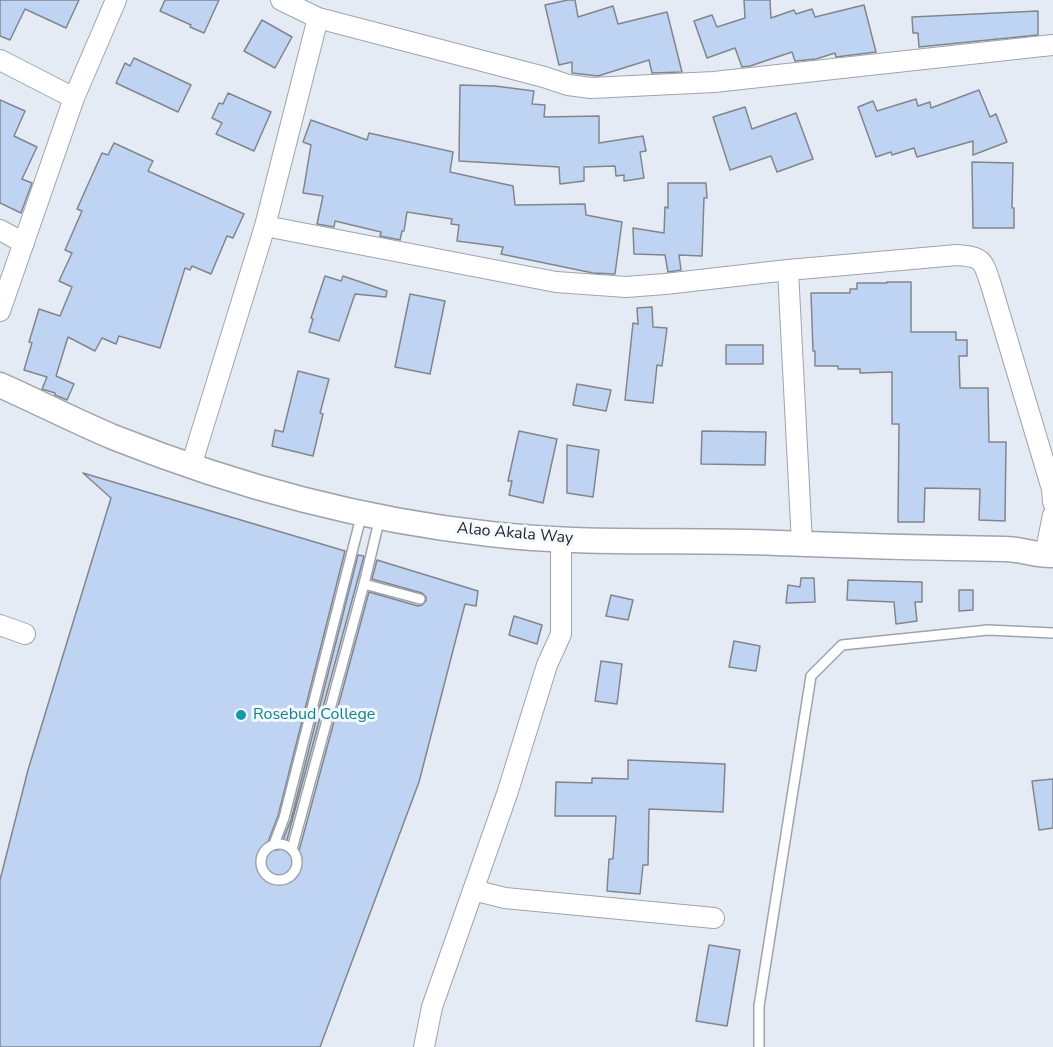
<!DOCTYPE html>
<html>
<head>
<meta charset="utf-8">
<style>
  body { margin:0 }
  canvas { display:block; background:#e5ebf4 }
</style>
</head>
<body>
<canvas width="1053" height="1047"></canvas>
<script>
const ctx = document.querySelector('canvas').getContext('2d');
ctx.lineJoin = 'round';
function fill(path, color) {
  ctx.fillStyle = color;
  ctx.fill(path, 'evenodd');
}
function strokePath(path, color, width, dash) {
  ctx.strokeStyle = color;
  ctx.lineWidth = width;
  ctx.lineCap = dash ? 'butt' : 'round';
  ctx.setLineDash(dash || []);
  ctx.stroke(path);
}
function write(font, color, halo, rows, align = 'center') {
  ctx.font = font + ' "Nunito Sans",sans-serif';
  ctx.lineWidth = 6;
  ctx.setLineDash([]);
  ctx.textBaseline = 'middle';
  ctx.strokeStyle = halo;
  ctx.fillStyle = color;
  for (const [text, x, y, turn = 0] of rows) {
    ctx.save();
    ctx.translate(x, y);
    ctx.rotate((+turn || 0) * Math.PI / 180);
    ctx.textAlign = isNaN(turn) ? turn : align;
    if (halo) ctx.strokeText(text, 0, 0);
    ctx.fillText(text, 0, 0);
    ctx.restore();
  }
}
const building = new Path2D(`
  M0 0H79L66 28 25 9 10 40 0 36Z
  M165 0H219L204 33 190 27 191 25 160 11Z
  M568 0H575L578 17 613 6 618 24 667 12 682 72 652 73 649 60 598 76 572 73V62L559 65 545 5Z
  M744 0H770L771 18 794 10 796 14 812 9 815 17 864 5 876 52 836 57 835 53 816 59 795 61 792 52 750 66 742 67 735 48 707 58 694 21 712 15 717 27 745 18Z
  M1038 11V35L919 47 918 33H913L912 17Z
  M262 20 292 37 275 68 244 51Z
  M134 58 191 85 178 112 116 83 125 63 130 66Z
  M460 85 495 86 534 91 532 104 545 105 544 117 599 116V143L643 136 646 151 640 152 644 178 624 181V175L616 176 615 166 584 167V181L560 184 559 167 459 161Z
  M979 90 990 117 996 114 1007 142 973 155V141L917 157 914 148 892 155 891 152 876 157 858 107 873 101 877 111 916 99 918 106 930 102 931 108Z
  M228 93 271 112 254 151 216 134 222 123 212 118 219 103 223 104Z
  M0 100 25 111 14 136 37 147 22 179 32 183 21 213 0 203Z
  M745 107 752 129 796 113 813 159 777 172 771 156 730 170 713 117Z
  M311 120 367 140 369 133 453 152 450 172 513 186 515 205 585 204 586 215 622 222 615 274 593 273 501 254 503 247 457 241 459 225 451 224 452 219 407 212 404 231H402L400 240 380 236 381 232 335 221 334 227 317 224 323 196 303 193 311 145 303 142Z
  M114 143 153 161 148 171 244 214 233 238 227 236 211 274 192 266 190 270 185 268 160 348 119 336 116 344 102 338 95 351 68 337 56 376 74 384 67 400 55 395V393L42 389 47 377 24 370 32 343 29 342 39 309 60 316 72 287 59 281 72 253 65 250 82 211 77 209 102 153 108 155Z
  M972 162 1013 163 1012 208H1014V228H973Z
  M668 183H706L707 198H704L702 256 679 255 681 270 668 272 665 255 634 254 633 228 664 233 665 207 668 208Z
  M325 276 341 281 343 276 387 291 386 297 355 294 339 341 309 332 313 319 311 318Z
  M887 282H911V332H956V340H967V356H959L960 388H988L989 442H1006L1005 521 979 520 980 489 925 488 924 522H898L899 424H892V372L860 373V369H838V366H815V351H813L811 293H850V289H857V283H887Z
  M410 294 445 301 430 374 395 367Z
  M652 307 653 327 667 328 662 366 657 365 653 403 625 400 633 323 638 324 637 308Z
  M726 345H763V364H726Z
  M298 371 329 379 320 413 323 414 313 456 272 446 275 430 283 432Z
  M577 384 611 390 606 411 573 405Z
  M519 431 557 439 543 503 509 495 512 481H508Z
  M702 431 766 432 765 465 701 464Z
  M567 445 599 450 593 497 567 493Z
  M83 473 345 551 278 816 268 842V848L272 850H278L280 847 291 820 358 555 364 556 357 582 285 847 286 851 290 855H294L299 851 369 592 418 606 422 605 426 601V597L422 593 372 579 377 560 478 591 476 606 465 604 419 782 320 1047H0V880L28 770 111 498Z
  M801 578H814L815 602 786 603 788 585 800 587Z
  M848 580 922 582V602H915L917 621 896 624 894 602 847 600Z
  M959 590H973V610L959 611Z
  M611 595 633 600 628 620 606 616Z
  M514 616 542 625 537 644 509 635Z
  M734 641 760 646 756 671 729 667Z
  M601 661 622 664 617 704 595 701Z
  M628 760 725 764 723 812 649 809 648 865H643L640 894 607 891 609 859H613L616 816H555L556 782 592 783V778L628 779Z
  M1053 779V828L1039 830 1032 781Z
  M709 945 740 950 727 1026 696 1021Z`);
const service = new Path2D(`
  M364 584 420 599
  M261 862a18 18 0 1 1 36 0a18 18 0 1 1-36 0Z
  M274 844 284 818 362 513
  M292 849 364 584 380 517
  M759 1047V1006L811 676 842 645 988 630 1053 633`);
const minor = new Path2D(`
  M281 0 318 18 544 77 568 85 591 88 714 82 1053 45
  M0 60 74 98
  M265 226 556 282 626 287 665 284 788 270 957 255C984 257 983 261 991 285L1052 489 1053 502
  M0 230 24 243
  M788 270 802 544
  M0 311 74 98 116 0
  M191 466 265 226 318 18
  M1045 555 1053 515
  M0 625 25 634
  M473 890 505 898 714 918
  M424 1047 432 1007 507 794 547 665 561 634V540`);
const tertiary = new Path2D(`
  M0 385C38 402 75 421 113 437 233 485 362 520 490 534 585 545 682 539 777 543 853 546 929 548 1005 549 1021 549 1037 556 1053 555`);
const markers = [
  [241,715,6,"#0f9aa8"]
];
const streetNames = [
  ["Alao Akala Way",515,534,5]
];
const cultureNames = [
  ["Rosebud College",253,715]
];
fill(building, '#bfd3f2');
strokePath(building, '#81868d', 1.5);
strokePath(service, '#9fa4ac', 12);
strokePath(minor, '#9fa4ac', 22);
strokePath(tertiary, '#9fa4ac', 27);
strokePath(service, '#fff', 9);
strokePath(minor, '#fff', 20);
strokePath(tertiary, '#fff', 24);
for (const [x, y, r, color] of markers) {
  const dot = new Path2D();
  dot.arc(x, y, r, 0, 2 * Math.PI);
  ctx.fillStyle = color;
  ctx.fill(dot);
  strokePath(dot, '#f4f8ff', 2);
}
write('16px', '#232528', '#f4f8ff', streetNames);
write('16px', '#0d838f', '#f4f8ff', cultureNames, 'left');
</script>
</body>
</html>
